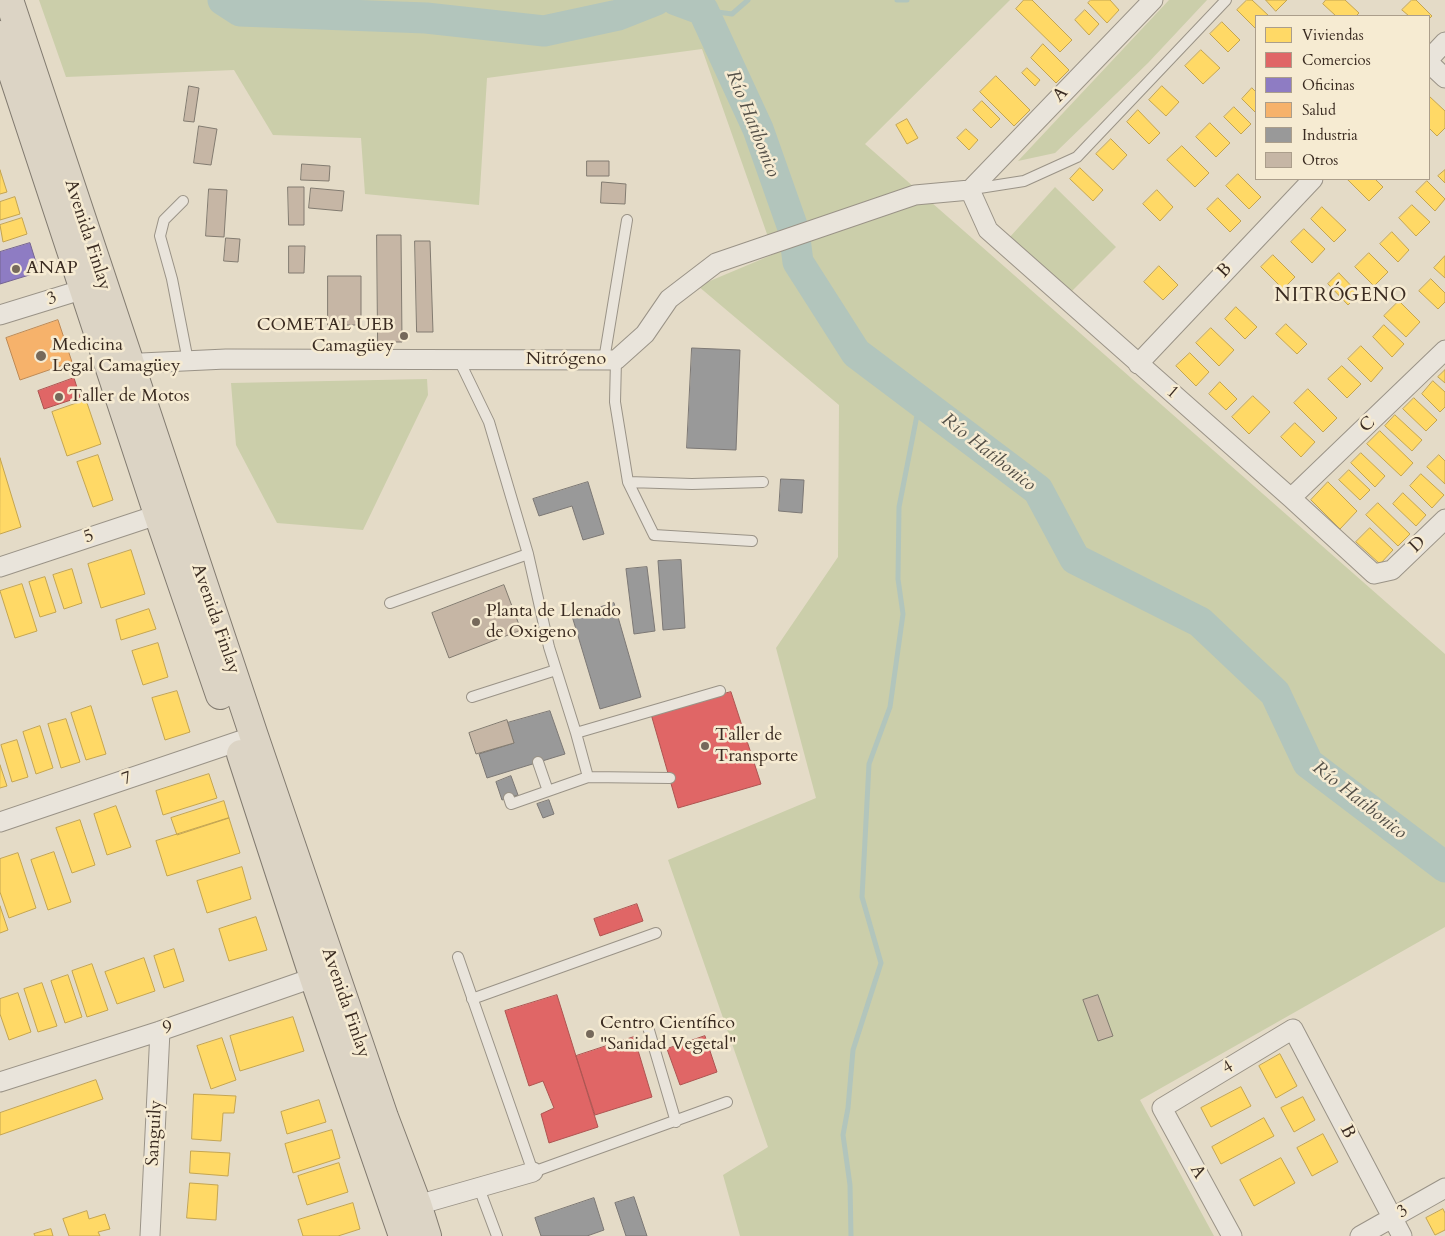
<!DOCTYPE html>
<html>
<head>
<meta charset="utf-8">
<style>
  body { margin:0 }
  #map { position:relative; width:1445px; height:1236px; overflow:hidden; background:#e4dbc7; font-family:Cardo,serif }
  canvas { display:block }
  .legend { position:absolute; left:1255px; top:15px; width:175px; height:165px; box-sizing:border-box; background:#f6ebd2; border:1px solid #ab9e8b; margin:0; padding:6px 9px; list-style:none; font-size:15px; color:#3a2b21 }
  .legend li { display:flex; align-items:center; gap:10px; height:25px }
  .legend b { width:25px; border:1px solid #ab9e8b }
</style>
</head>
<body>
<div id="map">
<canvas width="1445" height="1236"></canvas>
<ul class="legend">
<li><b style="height:14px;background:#ffd966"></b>Viviendas</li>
<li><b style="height:14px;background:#e06666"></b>Comercios</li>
<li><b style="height:14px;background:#8e7cc3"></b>Oficinas</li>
<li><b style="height:14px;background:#f6b26b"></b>Salud</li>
<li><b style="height:14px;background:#999"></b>Industria</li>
<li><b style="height:14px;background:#c6b6a5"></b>Otros</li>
</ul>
</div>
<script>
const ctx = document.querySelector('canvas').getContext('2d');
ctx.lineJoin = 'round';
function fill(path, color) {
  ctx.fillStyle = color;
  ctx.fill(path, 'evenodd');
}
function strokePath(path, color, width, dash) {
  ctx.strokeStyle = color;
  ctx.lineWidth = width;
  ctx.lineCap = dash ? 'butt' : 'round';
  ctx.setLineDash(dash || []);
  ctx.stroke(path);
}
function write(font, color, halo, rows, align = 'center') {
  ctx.font = font + ' Cardo,serif';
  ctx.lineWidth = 5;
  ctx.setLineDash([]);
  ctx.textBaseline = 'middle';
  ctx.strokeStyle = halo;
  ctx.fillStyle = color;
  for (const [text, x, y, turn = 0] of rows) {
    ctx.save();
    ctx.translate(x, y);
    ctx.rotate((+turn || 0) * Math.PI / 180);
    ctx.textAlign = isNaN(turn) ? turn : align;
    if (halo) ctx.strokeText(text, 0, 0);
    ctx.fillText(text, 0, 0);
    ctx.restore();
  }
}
const green = new Path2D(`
  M39 0H1010L865 144 1445 654V927L1140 1100 1214 1236H740L723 1175 768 1147 668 860 816 798 776 648 838 557 839 405 698 286 774 254 702 49 487 78 479 205 365 194 361 138 273 135 234 70 66 77Z
  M1169 0H1207L1148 63 1055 153 1018 161Z
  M1055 187 1116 247 1068 295 1009 238Z
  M427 379 428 395 363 530 277 523 236 445 231 383Z`);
const homes = new Path2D(`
  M1024 0H1032L1072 40 1060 52 1016 9Z
  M1091 0H1110L1119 10 1107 23 1088 3Z
  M1247 0H1252L1269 16H1256V29L1237 10Z
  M1266 0H1287L1276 11Z
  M1326 0H1345L1359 13 1356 16H1336L1323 4Z
  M1412 0H1416L1432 16 1429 19V16H1409L1402 10Z
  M1085 10 1099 24 1089 35 1075 20Z
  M1222 22 1240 40 1228 52 1210 34Z
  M1043 44 1069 70 1056 83 1031 58Z
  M1201 50 1220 68 1203 84 1185 66Z
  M1027 68 1040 80 1035 86 1022 73Z
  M996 76 1030 110 1014 126 980 92Z
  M1162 86 1179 102 1166 116 1149 100Z
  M1252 88 1256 92V113L1242 99Z
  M1429 96 1445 111V128L1437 136 1429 128Z
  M982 101 1000 119 991 128 973 110Z
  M1234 107 1251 124 1241 134 1224 117Z
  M1138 110 1160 133 1149 144 1127 122Z
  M907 119 918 138 907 144 896 125Z
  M1210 123 1230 143 1216 157 1196 137Z
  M966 129 978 140 969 150 957 138Z
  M1111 139 1127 155 1113 170 1096 154Z
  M1182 146 1209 173 1195 187 1167 160Z
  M1080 168 1103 190 1093 201 1070 179Z
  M0 170 7 192 0 194Z
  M1445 170V183L1438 176Z
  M1238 174 1261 197 1249 209 1226 186Z
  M1349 179H1375L1383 187 1369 201 1348 180Z
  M1427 181 1445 199 1435 211 1416 192Z
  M1157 190 1173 207 1160 221 1143 204Z
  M15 197 20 214 0 220V202Z
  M1218 198 1241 221 1230 232 1207 209Z
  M1412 205 1430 222 1416 236 1399 218Z
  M1322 207 1346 230 1334 242 1311 219Z
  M22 218 27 234 3 242 0 225Z
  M1304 229 1325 249 1312 263 1291 242Z
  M1392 232 1409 250 1398 262 1380 244Z
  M1369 253 1388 272 1374 286 1355 267Z
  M1273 255 1295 277 1283 289 1261 267Z
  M1445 256V278L1434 268Z
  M1159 266 1178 285 1163 300 1144 282Z
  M1339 273 1359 294 1348 305 1328 284Z
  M1431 279 1445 293V302L1438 309 1419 291Z
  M1399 301 1420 322 1406 337 1384 316Z
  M1236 307 1257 327 1245 339 1225 319Z
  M1286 324 1307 344 1297 354 1276 334Z
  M1384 325 1404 344 1392 357 1373 337Z
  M1211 328 1234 350 1219 366 1196 343Z
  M1361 346 1383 368 1371 382 1348 359Z
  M1190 353 1209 372 1196 386 1176 366Z
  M1342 366 1361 384 1347 398 1328 379Z
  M1445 370V383L1438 377Z
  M1433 381 1445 392V407L1440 412 1422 394Z
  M1220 382 1237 399 1226 410 1209 394Z
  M1308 389 1337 418 1323 432 1294 403Z
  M1253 396 1270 412 1249 434 1232 417Z
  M1414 398 1437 420 1426 431 1403 409Z
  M86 400 101 444 67 456 52 412Z
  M1395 415 1422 440 1412 451 1385 426Z
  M1295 423 1315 442 1301 457 1281 437Z
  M1380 431 1413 463 1401 476 1367 444Z
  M1361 453 1385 476 1375 487 1351 463Z
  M98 455 113 500 93 507 77 462Z
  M1439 455 1445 461V484L1427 467Z
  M0 458 21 527 0 534Z
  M1349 470 1370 490 1360 500 1339 480Z
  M1421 474 1444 495 1432 508 1410 486Z
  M1328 482 1357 511 1340 529 1311 500Z
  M1403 493 1426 515 1416 526 1393 504Z
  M1378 503 1410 534 1398 546 1366 515Z
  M1370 528 1393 550 1380 564 1356 542Z
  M131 550 145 594 101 608 88 564Z
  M72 569 82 603 64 609 53 575Z
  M45 577 56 612 40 617 29 582Z
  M22 584 37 631 15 638 0 591Z
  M149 609 156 629 121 640 116 620Z
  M158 643 168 677 143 685 132 651Z
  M177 691 190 732 165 740 152 698Z
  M91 706 106 754 86 760 71 713Z
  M66 719 80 762 61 768 48 724Z
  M40 726 53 768 36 774 23 732Z
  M17 740 28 777 12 782 1 745Z
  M0 765 7 786 0 788Z
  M209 774 217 798 163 815 156 791Z
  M224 801 229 818 177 835 171 818Z
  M116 806 131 847 107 855 94 814Z
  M229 818 240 853 167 876 156 841Z
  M80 820 95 865 72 873 56 828Z
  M54 852 71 902 48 910 31 860Z
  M18 853 36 908 9 918 0 892V859Z
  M242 867 251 899 207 913 197 881Z
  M0 906 8 930 0 933Z
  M256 917 267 950 229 961 219 929Z
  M174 949 184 981 164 988 154 956Z
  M144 958 155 991 117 1004 105 972Z
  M92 964 108 1010 87 1017 72 971Z
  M68 975 82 1017 65 1023 51 981Z
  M42 983 57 1026 38 1032 24 989Z
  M18 993 31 1032 9 1040 0 1014V999Z
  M293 1017 304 1051 240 1071 230 1036Z
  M222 1038 236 1080 211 1089 197 1046Z
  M1280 1054 1297 1086 1276 1098 1259 1066Z
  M96 1080 103 1099 0 1135V1113Z
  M1241 1087 1251 1106 1211 1127 1201 1108Z
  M194 1094 236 1096 234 1113H223L221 1141 192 1139Z
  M1303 1097 1315 1120 1294 1132 1281 1108Z
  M319 1100 326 1122 287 1134 281 1112Z
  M1264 1118 1274 1136 1221 1164 1212 1147Z
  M332 1130 340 1158 293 1173 285 1144Z
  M1323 1134 1338 1162 1312 1176 1297 1148Z
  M191 1151 230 1153 228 1176 190 1173Z
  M1281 1158 1295 1183 1254 1206 1240 1180Z
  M339 1163 348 1192 307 1205 298 1176Z
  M190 1183 218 1185 216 1220 187 1218Z
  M353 1203 360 1229 338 1236H303L298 1220Z
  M1443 1209 1445 1213V1230L1435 1235 1426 1218Z
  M87 1211 89 1219 105 1214 110 1229 98 1232 100 1236H69L63 1219Z
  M51 1229 53 1236H35L34 1234Z`);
const shops = new Path2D(`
  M74 378 80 397 44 409 38 391Z
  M731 692 761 784 678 808 651 714Z
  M637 904 643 921 600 936 594 919Z
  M557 995 598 1127 549 1143 541 1114 554 1108 543 1081 529 1086 505 1011Z
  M705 1036 717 1072 680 1085 667 1049Z
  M634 1037 652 1097 595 1115 576 1056Z`);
const offices = new Path2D(`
  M30 243 39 272 0 284V252Z`);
const health = new Path2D(`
  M58 320 72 362 20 380 6 338Z`);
const industry = new Path2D(`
  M692 348 740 350 736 450 687 448Z
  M781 479 804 480 802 513 779 511Z
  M588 482 604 534 583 540 572 506 539 516 533 499Z
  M681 560 685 628 663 630 658 561Z
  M647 567 655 631 634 634 626 569Z
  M614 603 641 697 600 709 572 616Z
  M550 711 565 754 487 778 479 754 514 743 507 723Z
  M511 776 518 795 502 800 496 782Z
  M549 800 554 814 543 818 537 804Z
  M634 1197 647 1236H626L615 1203Z
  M594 1198 604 1230 587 1236H541L535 1218Z`);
const stream = new Path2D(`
  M897 0H907
  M703 10 732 14 748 0
  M851 1236 850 1185 843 1135 848 1108 853 1050 881 963 862 897 869 764 890 707 903 614 898 579 899 507 920 400`);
const river = new Path2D(`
  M223 0 240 11 426 18 544 31 618 15 656 0
  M676 0 703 10 758 129 794 231 798 262 856 353 1038 490 1075 559 1200 622 1275 693 1308 763 1445 867`);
const building = new Path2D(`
  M189 86 199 88 194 122 184 121Z
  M199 126 217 129 211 165 194 163Z
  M587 161H609V176H587Z
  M302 164 330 166 329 181 301 180Z
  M602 182 626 184 625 204 601 203Z
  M288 187H304V225H289Z
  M311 188 344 191 342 211 309 208Z
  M209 189 227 190 224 237 206 236Z
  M377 235H401L402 342H378Z
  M226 238 240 239 238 262 224 261Z
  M415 241H430L433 332H417Z
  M289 246H305L304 273H289Z
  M328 276H361V325H328Z
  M504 585 521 630 449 658 432 613Z
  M507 720 514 743 476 754 469 733Z
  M1098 995 1113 1036 1098 1041 1083 1000Z`);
const service = new Path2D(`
  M973 189 1024 181 1077 157 1226 0
  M183 201 164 220 160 236 172 279 188 361
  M459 360 489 422 528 554 549 647 576 733 720 691
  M604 360 627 220
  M616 360 615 402 628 482 654 535 752 541
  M628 482 692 484 763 482
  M390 603 528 554
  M472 697 556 670
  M538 762 548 791
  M588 777 670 778
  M509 798 511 804 588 777 576 733
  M458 957 533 1172 727 1102
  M472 999 656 933
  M648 1027 676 1122
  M479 1188 497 1236`);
const minor = new Path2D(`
  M1429 59 1445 42
  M1429 63 1445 78
  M970 190 988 230 1291 498 1374 574 1392 570 1445 519
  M970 190 1153 0
  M0 315 94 286
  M120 364 226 359 616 360 645 334 669 299 716 263 915 195 970 190
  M1138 364 1313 179
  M1291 498 1445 350
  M0 567 169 511
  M0 822 254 736
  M0 1082 160 1031 324 974
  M407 1208 533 1172
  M150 1236 160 1031
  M1232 1236 1162 1108 1293 1029 1402 1236
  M1360 1236 1445 1188`);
const primary = new Path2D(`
  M9 0 254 736 384 1117 417 1204 427 1236
  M0 35 158 514 220 695
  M241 754 314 978 403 1236`);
const markers = [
  [16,269,5,"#76695b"],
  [404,336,5,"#76695b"],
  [41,356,6,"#76695b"],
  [59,397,5,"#76695b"],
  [476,622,5,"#76695b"],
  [705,746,5,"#76695b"],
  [590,1034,5,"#76695b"]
];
const streetNames = [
  ["A",1061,95,-46],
  ["Avenida Finlay",87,235,72],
  ["B",1225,271,-47],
  ["3",52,299,-18],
  ["Nitrógeno",566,360],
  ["1",1172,393,41],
  ["C",1368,425,-43],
  ["5",89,537,-19],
  ["D",1418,545,-44],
  ["Avenida Finlay",215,619,71],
  ["7",127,779,-19],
  ["Avenida Finlay",345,1003,71],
  ["9",168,1028,-19],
  ["4",1228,1068,-31],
  ["B",1347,1132,63],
  ["Sanguily",155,1133,-87],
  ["A",1197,1172,61],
  ["3",1403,1212,-30]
];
const poiNames = [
  ["ANAP",26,269],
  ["COMETAL UEB",394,326,"right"],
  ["Camagüey",394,347,"right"],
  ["Medicina",52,346],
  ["Legal Camagüey",52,367],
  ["Taller de Motos",69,397],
  ["Planta de Llenado",486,612],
  ["de Oxigeno",486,633],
  ["Taller de",715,736],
  ["Transporte",715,757],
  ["Centro Científico",600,1024],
  ["\"Sanidad Vegetal\"",600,1045]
];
const waterNames = [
  ["Río Hatibonico",752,124,68],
  ["Río Hatibonico",988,453,38],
  ["Río Hatibonico",1359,801,38]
];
const neighbourhoodNames = [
  ["NITRÓGENO",1341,297]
];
fill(green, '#cbceaa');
fill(homes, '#ffd966');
strokePath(homes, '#c4a551', 1);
fill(shops, '#e06666');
strokePath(shops, '#ae5451', 1);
fill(offices, '#8e7cc3');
strokePath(offices, '#756492', 1);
fill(health, '#f6b26b');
strokePath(health, '#be8a55', 1);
fill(industry, '#999');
strokePath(industry, '#7c7875', 1);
strokePath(stream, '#b2c5bc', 5);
strokePath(river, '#b2c5bc', 31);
fill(building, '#c6b6a5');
strokePath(building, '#827b70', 1);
strokePath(service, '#9a9387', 12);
strokePath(minor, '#9a9387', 21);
strokePath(primary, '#827b70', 30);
strokePath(service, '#e9e4db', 10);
strokePath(minor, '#e9e4db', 19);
strokePath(primary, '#dcd4c5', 28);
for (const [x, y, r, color] of markers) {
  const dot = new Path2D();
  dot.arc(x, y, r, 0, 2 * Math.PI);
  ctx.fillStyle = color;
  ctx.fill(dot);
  strokePath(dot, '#f6ebd2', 2);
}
write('18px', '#3a2b21', '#f6ebd2', streetNames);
write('18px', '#3a2b21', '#f6ebd2', poiNames, 'left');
write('italic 19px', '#534f47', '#f6ebd2', waterNames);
ctx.letterSpacing = '1px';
write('19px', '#3a2b21', '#f6ebd2', neighbourhoodNames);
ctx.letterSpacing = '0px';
</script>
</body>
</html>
